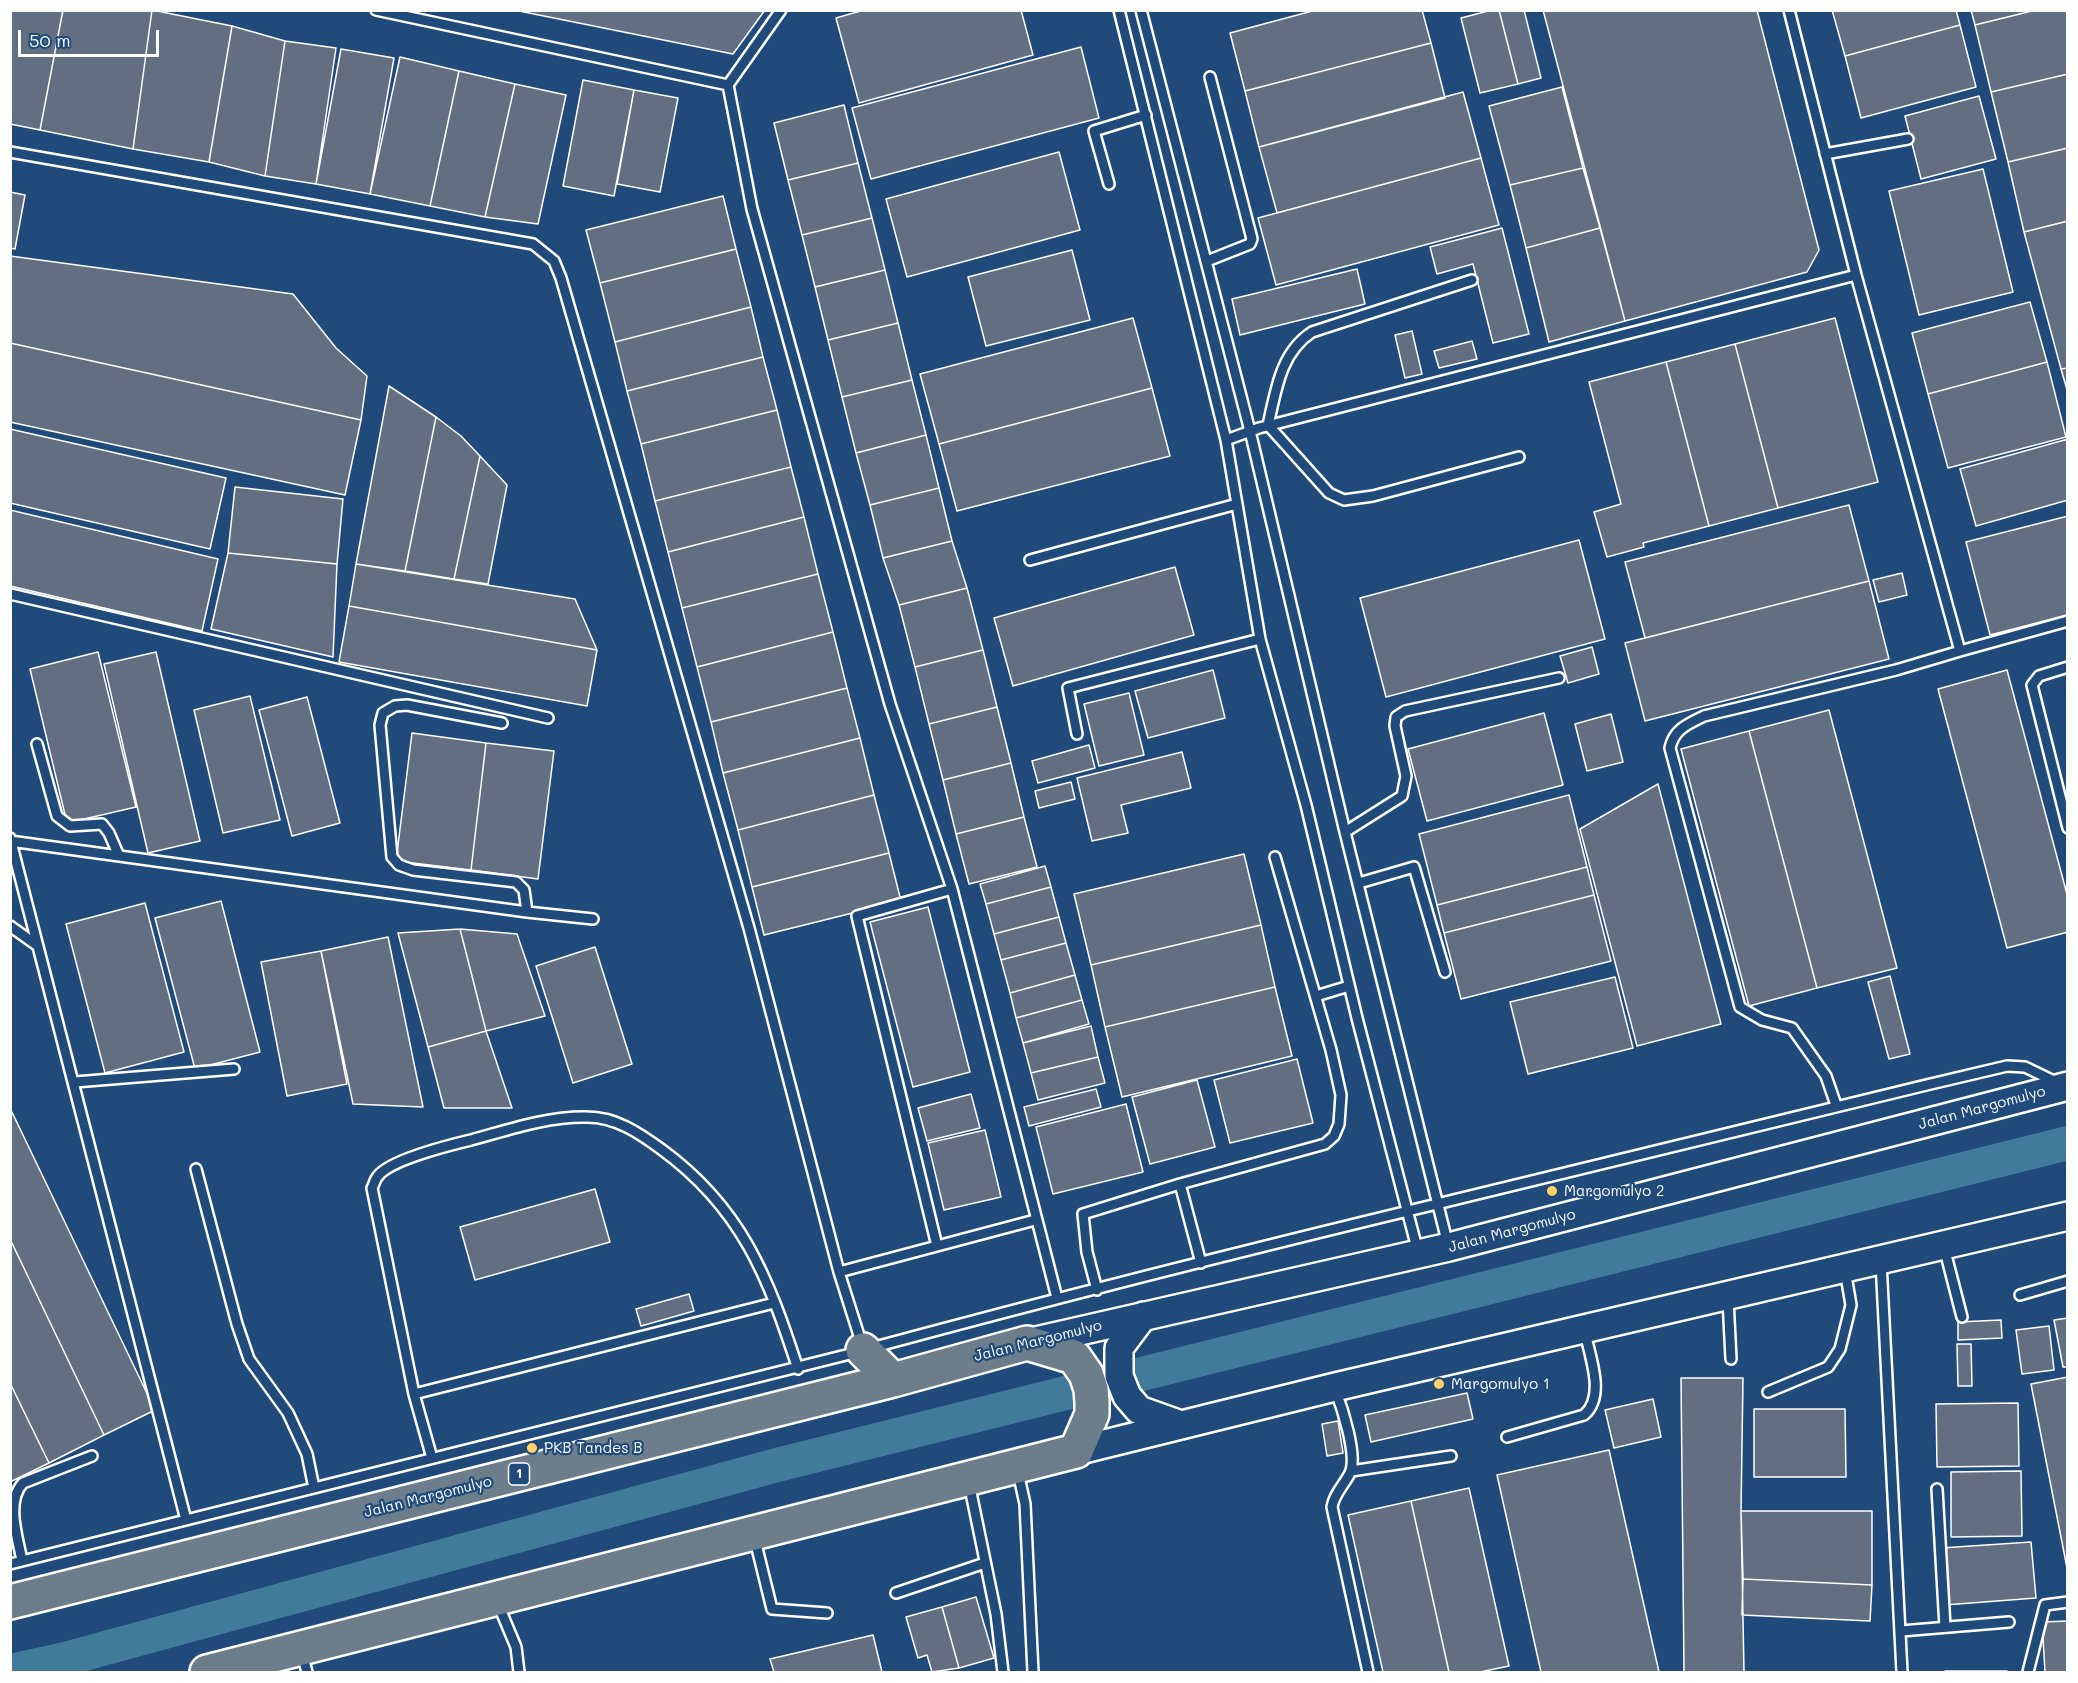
<!DOCTYPE html>
<html>
<head>
<meta charset="utf-8">
<style>
  body { margin:0 }
  #map { position:relative; width:2078px; height:1683px; overflow:hidden; background:#1f4a7a; font-family:Mali,sans-serif }
  canvas { display:block }
  .frame { position:absolute; inset:0; border:12px solid #fff; pointer-events:none }
  .scale { position:absolute; left:18px; top:30px; width:141px; height:27px; box-sizing:border-box; border:3px solid #fff; border-top:0; padding-left:8px; font-size:18px; line-height:21px; white-space:nowrap; color:#fff; -webkit-text-stroke:4px #1f4a7a; paint-order:stroke }
</style>
</head>
<body>
<div id="map">
<canvas width="2078" height="1683"></canvas>
<div class="frame"></div>
<div class="scale">50 m</div>
</div>
<script>
const ctx = document.querySelector('canvas').getContext('2d');
ctx.lineJoin = 'round';
function strokePath(path, color, width, dash) {
  ctx.strokeStyle = color;
  ctx.lineWidth = width;
  ctx.lineCap = dash ? 'butt' : 'round';
  ctx.setLineDash(dash || []);
  ctx.stroke(path);
}
function fill(path, color) {
  ctx.fillStyle = color;
  ctx.fill(path, 'evenodd');
}
function write(font, color, halo, rows, align = 'center') {
  ctx.font = font + ' Mali,sans-serif';
  ctx.lineWidth = 4.5;
  ctx.setLineDash([]);
  ctx.textBaseline = 'middle';
  ctx.strokeStyle = halo;
  ctx.fillStyle = color;
  for (const [text, x, y, turn = 0] of rows) {
    ctx.save();
    ctx.translate(x, y);
    ctx.rotate((+turn || 0) * Math.PI / 180);
    ctx.textAlign = isNaN(turn) ? turn : align;
    if (halo) ctx.strokeText(text, 0, 0);
    ctx.fillText(text, 0, 0);
    ctx.restore();
  }
}
const river = new Path2D(`
  M10 1671 69 1658 777 1465 2068 1143`);
const building = new Path2D(`
  M10 10H63L40 130 10 124Z
  M63 10H152L133 149 40 130Z
  M152 10 232 26 209 162 133 149Z
  M514 10H765L733 54Z
  M864 10H1021L1033 55 859 103 836 18Z
  M1316 10H1422L1431 43 1245 91 1230 33Z
  M1492 10H1499L1518 84 1480 93 1461 18Z
  M1499 10H1524L1541 78 1518 84Z
  M1543 10H1757L1819 250 1807 272 1625 321Z
  M1832 10H1956L1960 25 1845 56Z
  M1971 10H2036L1975 25Z
  M2036 10H2068V74L1991 92 1975 25Z
  M1960 25 1976 87 1861 118 1845 56Z
  M232 26 285 41 265 176 209 162Z
  M285 41 336 48 316 184 265 176Z
  M1431 43 1445 98 1259 147 1245 91Z
  M1081 47 1099 118 871 179 852 108Z
  M341 49 394 58 370 194 316 184Z
  M400 57 459 71 430 206 370 194Z
  M459 71 515 84 485 217 430 206Z
  M2068 74V148L2008 162 1991 92Z
  M583 80 634 90 614 196 563 186Z
  M515 84 566 95 538 224 485 217Z
  M1562 87 1583 168 1510 185 1489 106Z
  M634 90 678 98 660 192 617 184Z
  M1463 92 1481 158 1277 213 1259 147Z
  M1979 96 1996 159 1921 179 1905 116Z
  M844 105 858 163 788 180 774 123Z
  M2068 148V221L2024 232 2008 162Z
  M1059 152 1080 230 907 277 886 199Z
  M1481 158 1499 225 1276 285 1258 218Z
  M858 163 872 218 802 235 788 180Z
  M1583 168 1600 228 1526 248 1510 185Z
  M1983 169 2013 292 1919 315 1889 191Z
  M10 192 25 195 15 249 10 248Z
  M723 196 736 249 600 283 586 230Z
  M872 218 885 270 815 287 802 235Z
  M2068 221V368L2061 369 2024 232Z
  M1502 228 1529 334 1493 343 1473 264 1437 274 1430 247Z
  M1600 228 1625 321 1549 342 1526 248Z
  M736 249 751 307 615 342 600 283Z
  M1072 250 1090 320 986 346 968 277Z
  M10 256 293 294 336 348 367 376 361 420 10 343Z
  M1357 269 1365 304 1240 335 1232 299Z
  M885 270 898 323 828 340 815 287Z
  M2030 302 2047 362 1928 394 1912 333Z
  M751 307 763 357 627 391 615 342Z
  M1133 318 1152 388 939 444 920 374Z
  M1835 318 1878 482 1778 508 1735 344Z
  M898 323 912 380 842 397 828 340Z
  M1412 331 1422 374 1405 378 1395 335Z
  M1472 341 1477 359 1439 368 1434 351Z
  M10 343 361 420 345 495 10 422Z
  M1735 344 1778 508 1709 526 1666 362Z
  M763 357 777 410 641 444 627 391Z
  M1666 362 1709 526 1643 543 1644 547 1607 557 1594 512 1621 504 1589 382Z
  M2047 362 2066 437 1948 468 1928 394Z
  M2068 368V393L2061 369Z
  M912 380 926 435 856 453 842 397Z
  M389 386 436 417 405 571 356 564Z
  M1152 388 1170 456 957 511 939 444Z
  M777 410 791 467 655 501 641 444Z
  M436 417 461 436 480 456 454 579 405 571Z
  M10 429 226 478 210 549 10 503Z
  M926 435 939 488 870 505 856 453Z
  M2068 439V500L1976 526 1960 469Z
  M480 456 507 485 488 584 454 579Z
  M791 467 804 517 668 552 655 501Z
  M235 487 343 499 337 564 228 553Z
  M939 488 952 541 883 558 870 505Z
  M1849 505 1869 581 1645 638 1625 562Z
  M10 510 218 559 202 631 10 586Z
  M2068 516V615L1990 635 1966 542Z
  M804 517 818 574 682 608 668 552Z
  M1579 540 1605 639 1386 697 1360 598Z
  M952 541 967 588 899 605 883 558Z
  M228 553 337 564 333 657 211 629Z
  M356 564 575 599 597 650 349 606Z
  M1175 567 1194 635 1013 686 994 618Z
  M1902 573 1907 595 1879 602 1873 580Z
  M818 574 833 632 697 667 682 608Z
  M1869 581 1889 659 1645 721 1625 643Z
  M967 588 983 650 915 667 899 605Z
  M349 606 597 650 587 706 339 662Z
  M833 632 847 688 711 722 697 667Z
  M1592 647 1599 674 1568 683 1560 656Z
  M983 650 997 707 929 724 915 667Z
  M98 652 136 807 67 823 30 669Z
  M156 652 200 841 148 853 104 664Z
  M1213 670 1225 718 1148 738 1135 691Z
  M2007 670 2068 898V932L2007 948 1938 689Z
  M847 688 860 738 723 773 711 722Z
  M1129 693 1144 755 1099 766 1084 704Z
  M250 696 280 820 223 833 194 710Z
  M307 697 340 823 292 836 259 710Z
  M997 707 1011 763 943 780 929 724Z
  M1829 710 1897 968 1817 988 1749 731Z
  M1544 713 1563 785 1427 821 1408 749Z
  M1611 714 1623 762 1587 771 1575 724Z
  M1749 731 1817 988 1749 1006 1681 749Z
  M412 733 486 743 471 870 396 861Z
  M860 738 874 795 738 830 723 773Z
  M486 743 554 751 538 879 471 870Z
  M1089 745 1095 768 1038 783 1032 761Z
  M1182 752 1191 788 1121 805 1128 833 1092 841 1077 778Z
  M1011 763 1024 817 956 834 943 780Z
  M1071 782 1075 799 1039 808 1035 791Z
  M1658 784 1721 1024 1637 1046 1580 829Z
  M874 795 889 853 752 887 738 830Z
  M1569 795 1587 867 1437 905 1419 834Z
  M1024 817 1037 867 969 884 956 834Z
  M889 853 901 901 764 935 752 887Z
  M1244 854 1261 925 1091 965 1074 894Z
  M1045 866 1051 887 986 904 980 884Z
  M1587 867 1594 895 1444 933 1437 905Z
  M1051 887 1059 917 994 934 986 904Z
  M1594 895 1611 961 1461 999 1444 933Z
  M221 901 260 1052 195 1069 155 918Z
  M145 903 184 1052 105 1073 66 924Z
  M928 907 970 1072 913 1087 870 922Z
  M1059 917 1066 943 1001 960 994 934Z
  M1261 925 1275 987 1105 1027 1091 965Z
  M460 929 486 1031 428 1047 398 933Z
  M460 929 517 934 545 1016 486 1031Z
  M388 937 423 1107 353 1104 321 951Z
  M1066 943 1075 975 1010 993 1001 960Z
  M595 947 632 1064 573 1083 536 966Z
  M321 951 347 1084 287 1096 261 962Z
  M1075 975 1082 1000 1016 1018 1010 993Z
  M1890 976 1910 1054 1889 1059 1868 982Z
  M1615 977 1633 1048 1528 1074 1510 1002Z
  M1275 987 1292 1056 1122 1097 1105 1027Z
  M1082 1000 1089 1024 1023 1043 1016 1018Z
  M1091 1026 1098 1057 1031 1073 1023 1043Z
  M486 1031 512 1108H444L428 1047Z
  M1098 1057 1105 1083 1038 1100 1031 1073Z
  M1297 1059 1313 1123 1230 1143 1214 1080Z
  M1197 1080 1215 1147 1150 1164 1132 1097Z
  M1096 1089 1101 1107 1029 1126 1024 1107Z
  M971 1094 980 1128 927 1141 918 1108Z
  M1126 1104 1143 1172 1053 1194 1036 1127Z
  M10 1108 155 1410 104 1435 10 1239Z
  M985 1130 1001 1197 944 1210 928 1143Z
  M595 1189 610 1242 475 1280 460 1227Z
  M10 1239 104 1435 49 1463 10 1383Z
  M689 1294 694 1311 641 1326 636 1309Z
  M2068 1318V1367H2063L2054 1320Z
  M2001 1320 2002 1338 1958 1340V1322Z
  M2049 1326 2054 1370 2022 1374 2016 1330Z
  M1957 1344H1971L1972 1386H1958Z
  M2068 1377V1573L2031 1384Z
  M1681 1378H1743L1741 1511 1744 1672H1684Z
  M10 1383 49 1463 10 1482Z
  M1467 1393 1473 1419 1371 1442 1365 1415Z
  M1653 1399 1661 1437 1614 1448 1605 1410Z
  M2018 1403 2019 1466 1937 1467 1936 1404Z
  M1754 1409H1845L1846 1477H1754Z
  M1338 1421 1343 1453 1327 1456 1322 1424Z
  M1609 1450 1659 1672H1541L1497 1475Z
  M2021 1471 2022 1536 1951 1537V1472Z
  M1469 1488 1509 1666 1480 1672H1449L1411 1501Z
  M1411 1501 1449 1672H1383L1348 1515Z
  M1741 1511H1872V1585L1743 1579Z
  M2031 1542 2036 1598 1945 1605 1941 1548Z
  M1743 1579 1872 1585 1870 1621 1742 1615Z
  M976 1597 994 1658 959 1668 942 1607Z
  M942 1607 959 1668 932 1672 927 1655 918 1658 906 1617Z
  M2068 1621V1672H2045L2042 1622Z
  M873 1635 882 1672H774L770 1659Z
  M1945 1671H2007V1672H1945Z`);
const lane = new Path2D(`
  M376 10 728 85
  M781 10 728 85 752 209 890 704 952 889 1057 1298
  M1119 10 1226 440 1260 639 1306 805 1357 1018 1418 1252
  M1141 10 1250 431 1345 832 1448 1245
  M1789 10 1856 275 1960 651 2068 621
  M10 152 533 244 554 261 561 278 749 928 839 1272 862 1345
  M1825 154 1908 139
  M1109 184 1094 131 1146 115
  M1207 261 1250 244 1252 239 1210 77
  M1472 280 1312 332C1280 353 1276 391 1268 425L1329 493 1344 500 1373 496 1519 457
  M1226 440 1259 428 1856 275
  M1030 560 1237 504
  M10 594 548 718
  M2068 667 2039 676 2032 685 2068 828
  M502 723 407 705 395 706 383 713 380 725 392 857 399 865 413 870 516 882 524 890 527 912
  M1077 734 1068 688 1260 639
  M37 744 57 816 70 826 102 824 109 833 119 856
  M1345 832 1402 796 1406 776 1395 726 1396 717 1405 711 1559 678
  M10 838 186 1520
  M10 841 527 912 593 919
  M1359 883 1414 867 1445 972
  M10 926 38 946
  M1316 996 1349 986
  M75 1082 234 1069
  M1836 1105 1826 1076 1792 1028 1762 1020 1740 1007 1670 748C1674 729 1688 724 1704 716L1896 670 1960 651
  M196 1169 237 1324 249 1359 288 1413 307 1454 314 1488
  M937 1246 1035 1220
  M1944 1247 1962 1317
  M1881 1262 1902 1672
  M1201 1263 1180 1184 1325 1144 1334 1136 1339 1124 1341 1095 1331 1050 1275 857
  M839 1272 937 1246 857 916 952 889
  M1097 1290 1087 1252 1083 1214 1180 1184
  M2020 1295 2068 1281
  M1728 1299 1731 1359
  M871 1348C1060 1297 1250 1249 1441 1203 1630 1158 1818 1110 2007 1066L2025 1067 2058 1083
  M1335 1389C1342 1407 1358 1456 1350 1473 1344 1485 1334 1494 1332 1507L1368 1672
  M1768 1392 1828 1367 1840 1349 1851 1305 1845 1270
  M414 1394 774 1303
  M1507 1437 1584 1415C1606 1396 1590 1358 1585 1332
  M432 1458 414 1394 372 1188C374 1185 375 1179 378 1176 390 1160 450 1145 471 1140 508 1130 548 1116 587 1117 616 1117 639 1133 661 1149 742 1208 768 1277 798 1369
  M1351 1471 1451 1456
  M1018 1472 1025 1504 1033 1672
  M969 1483 996 1614 1003 1672
  M1937 1489 1945 1627
  M755 1540 772 1609 827 1613
  M22 1561C18 1538 5 1502 23 1483L92 1456
  M10 1564 858 1352
  M896 1593 985 1563
  M498 1604 516 1647 519 1672
  M1901 1631 2009 1622
  M302 1654 307 1672
  M2028 1672 2045 1605 2068 1602`);
const secondary = new Path2D(`
  M1143 1316 1119 1348V1376L1127 1396 1139 1410 1181 1425
  M1027 1343 1449 1247 2068 1086
  M1076 1451 1335 1387 2068 1216`);
const highway = new Path2D(`
  M863 1350 893 1380
  M10 1602 893 1380 1027 1343 1074 1357 1086 1374 1091 1389 1092 1402V1414L1076 1451 207 1672`);
const markers = [
  [1552,1191,6,"#ffd166"],
  [1439,1384,6,"#ffd166"],
  [532,1448,6,"#ffd166"]
];
const shields = [
  [519,1474,21]
];
const shieldNames = [
  ["1",519,1474]
];
const streetNames = [
  ["Jalan Margomulyo",1982,1108,-15],
  ["Jalan Margomulyo",1512,1231,-15],
  ["Jalan Margomulyo",1038,1341,-14],
  ["Jalan Margomulyo",428,1497,-14]
];
const poiNames = [
  ["Margomulyo 2",1564,1191],
  ["Margomulyo 1",1451,1384],
  ["PKB Tandes B",544,1448]
];
strokePath(river, '#427a9c', 34);
fill(building, '#626e81');
strokePath(building, '#fff', 1.5);
strokePath(lane, '#fff', 14);
strokePath(secondary, '#fff', 32);
strokePath(highway, '#fff', 38);
strokePath(lane, '#1f4a7a', 9);
strokePath(secondary, '#1f4a7a', 27);
strokePath(highway, '#6c7d8c', 33);
for (const [x, y, r, color] of markers) {
  const dot = new Path2D();
  dot.arc(x, y, r, 0, 2 * Math.PI);
  ctx.fillStyle = color;
  ctx.fill(dot);
  strokePath(dot, '#1f4a7a', 2);
}
for (const [x, y, w] of shields) {
  const box = new Path2D();
  box.roundRect(x - w / 2, y - 11, w, 22, 4.5);
  ctx.fillStyle = '#1f4a7a';
  ctx.fill(box);
  strokePath(box, '#fff', 1.5);
}
write('bold 14px', '#fff', null, shieldNames);
write('15px', '#fff', '#1f4a7a', streetNames);
write('15px', '#fff', '#1f4a7a', poiNames, 'left');
</script>
</body>
</html>
